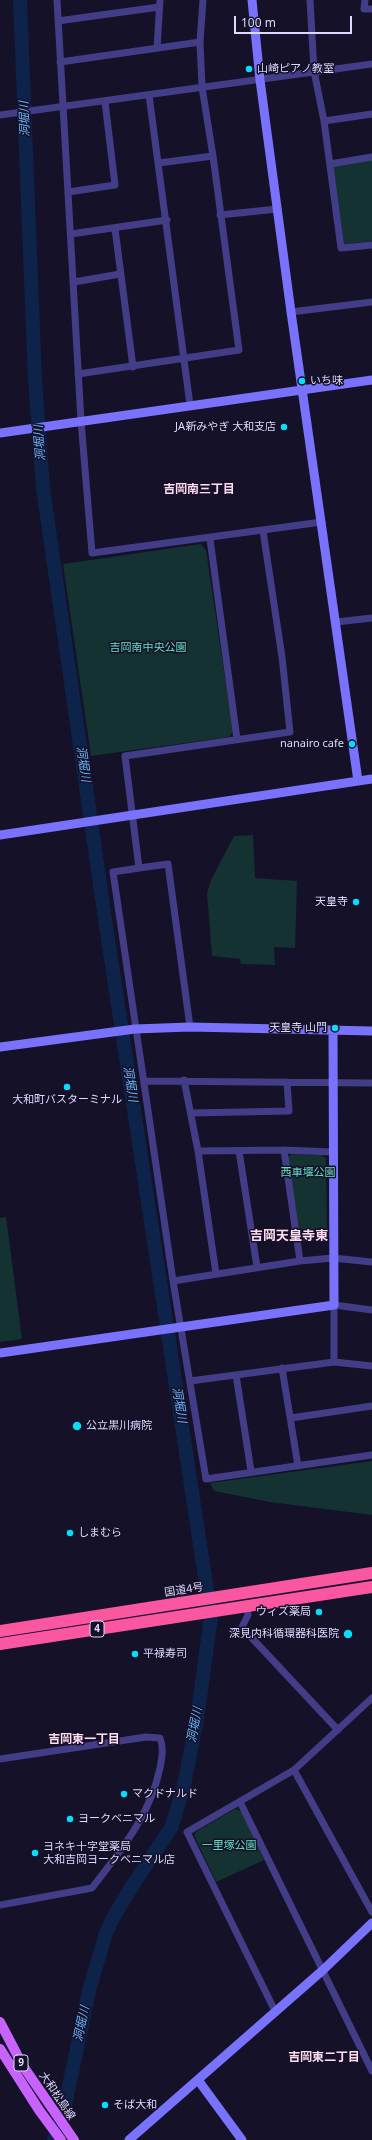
<!DOCTYPE html>
<html>
<head>
<meta charset="utf-8">
<style>
  body { margin:0 }
  #map { position:relative; width:372px; height:2140px; overflow:hidden; background:#151128; font-family:"Noto Sans",sans-serif }
  canvas { display:block }
  .scale { position:absolute; left:234px; top:16px; width:118px; height:18px; box-sizing:border-box; border:2px solid #ded9fe; border-top:0; padding-left:5px; font-size:12px; line-height:14px; white-space:nowrap; color:#ded9fe; -webkit-text-stroke:3px #151128; paint-order:stroke }
</style>
</head>
<body>
<div id="map">
<canvas width="372" height="2140"></canvas>
<div class="scale">100 m</div>
</div>
<script>
const ctx = document.querySelector('canvas').getContext('2d');
ctx.lineJoin = 'round';
function fill(path, color) {
  ctx.fillStyle = color;
  ctx.fill(path, 'evenodd');
}
function strokePath(path, color, width, dash) {
  ctx.strokeStyle = color;
  ctx.lineWidth = width;
  ctx.lineCap = dash ? 'butt' : 'round';
  ctx.setLineDash(dash || []);
  ctx.stroke(path);
}
function write(font, color, halo, rows, align = 'center') {
  ctx.font = font + ' "Noto Sans","Noto Sans JP",sans-serif';
  ctx.lineWidth = 3;
  ctx.setLineDash([]);
  ctx.textBaseline = 'middle';
  ctx.strokeStyle = halo;
  ctx.fillStyle = color;
  for (const [text, x, y, turn = 0] of rows) {
    ctx.save();
    ctx.translate(x, y);
    ctx.rotate((+turn || 0) * Math.PI / 180);
    ctx.textAlign = isNaN(turn) ? turn : align;
    if (halo) ctx.strokeText(text, 0, 0);
    ctx.fillText(text, 0, 0);
    ctx.restore();
  }
}
const green = new Path2D(`
  M372 159V241L344 244 333 165Z
  M201 544 206 550 233 732 229 737 91 756 63 564Z
  M253 835 255 878 297 881 295 948 274 947 275 965 241 964 240 959 212 956 207 893 211 880 234 836Z
  M291 1154 321 1155 326 1158 327 1239 301 1242 287 1159Z
  M6 1217 22 1339 0 1342V1218Z
  M372 1461V1515L270 1502 214 1491 210 1483Z
  M235 1809 242 1812 264 1860 216 1882 194 1835 197 1831Z`);
const river = new Path2D(`
  M20 0 35 380 43 488 105 919 211 1617 197 1719 184 1785 175 1816 171 1828 134 1883 114 1916 106 1933 89 1991 64 2110 54 2140`);
const street = new Path2D(`
  M57 0 81 421 92 553 322 522
  M310 0 314 71 324 121 341 248 372 245
  M365 0 364 9H372
  M58 21 159 7
  M157 48 160 0
  M60 62 200 42
  M149 95 190 405
  M0 115 372 64
  M324 121 372 114
  M159 163 213 156
  M330 164 372 157
  M68 192 115 185 105 102
  M220 215 277 209
  M115 229 133 367
  M71 234 167 220
  M74 282 120 274
  M291 312 372 302
  M78 374 239 350 213 156 202 87 200 42 203 0
  M210 539 237 739
  M336 622 372 618
  M139 868 113 872 173 1281 206 1479 372 1455
  M190 1027 168 864 139 868 125 756 290 732 282 657 263 531
  M184 1080 198 1151 216 1274
  M144 1081 372 1083
  M191 1113 289 1111 287 1082
  M284 1150 300 1261
  M198 1151 284 1150 332 1152
  M239 1151 257 1267
  M173 1281 300 1261 333 1258 372 1262
  M334 1362V1305L372 1310
  M282 1368 298 1466
  M236 1375 251 1471
  M190 1381 334 1362 372 1366
  M291 1418 372 1406
  M247 1606 248 1615 241 1629 251 1637 338 1730
  M0 1759 146 1737 160 1738C164 1748 162 1757 160 1768 150 1816 121 1850 92 1888L0 1905
  M294 1770 372 1912
  M240 1802 372 2071
  M275 2011 187 1832 294 1770 372 1698`);
const secondary = new Path2D(`
  M252 0 260 80 291 312 358 781
  M0 433 372 380
  M0 835 372 779
  M0 1047 135 1029 190 1027 372 1031
  M0 1353 334 1305 333 1030
  M198 2080 242 2140
  M129 2140 323 1970 372 1923`);
const primary = new Path2D(`
  M0 2022 23 2066 74 2140
  M0 2049 39 2110 61 2140`);
const highway = new Path2D(`
  M0 1631 372 1573
  M0 1644 372 1587`);
const markers = [
  [249,69,4,"#09dbfa"],
  [302,381,4,"#09dbfa"],
  [284,427,4,"#09dbfa"],
  [352,744,4,"#09dbfa"],
  [356,902,4,"#09dbfa"],
  [335,1028,4,"#09dbfa"],
  [67,1087,4,"#09dbfa"],
  [77,1426,5,"#09dbfa"],
  [70,1533,4,"#09dbfa"],
  [319,1612,4,"#09dbfa"],
  [348,1634,5,"#09dbfa"],
  [135,1654,4,"#09dbfa"],
  [124,1794,4,"#09dbfa"],
  [70,1819,4,"#09dbfa"],
  [35,1853,4,"#09dbfa"],
  [105,2105,4,"#09dbfa"]
];
const shields = [
  [97,1629,14],
  [21,2063,14]
];
const shieldNames = [
  ["4",97,1629],
  ["9",21,2063]
];
const poiNames = [
  ["山崎ピアノ教室",257,69],
  ["いち味",310,381],
  ["JA新みやぎ 大和支店",276,427,"right"],
  ["nanairo cafe",344,744,"right"],
  ["天皇寺",348,902,"right"],
  ["天皇寺 山門",327,1028,"right"],
  ["大和町バスターミナル",67,1100,"center"],
  ["公立黒川病院",86,1426],
  ["しまむら",78,1533],
  ["ウィズ薬局",311,1612,"right"],
  ["深見内科循環器科医院",339,1634,"right"],
  ["平禄寿司",143,1654],
  ["マクドナルド",132,1794],
  ["ヨークベニマル",78,1819],
  ["ヨネキ十字堂薬局",43,1847],
  ["大和吉岡ヨークベニマル店",43,1860],
  ["そば大和",113,2105]
];
const parkNames = [
  ["吉岡南中央公園",148,648],
  ["西車堰公園",308,1173],
  ["一里塚公園",229,1846]
];
const streetNames = [
  ["国道4号",184,1590,-9],
  ["大和松島線",57,2096,56]
];
const waterNames = [
  ["洞堀川",25,119,-92],
  ["洞堀川",40,443,-94],
  ["洞堀川",83,764,82],
  ["洞堀川",130,1084,81],
  ["洞堀川",179,1405,81],
  ["洞堀川",195,1725,-79],
  ["洞堀川",82,2024,-78]
];
const neighbourhoodNames = [
  ["吉岡南三丁目",199,490],
  ["吉岡東一丁目",84,1740],
  ["吉岡東二丁目",324,2058]
];
const quarterNames = [
  ["吉岡天皇寺東",289,1236]
];
fill(green, '#143232');
strokePath(river, '#0e234a', 14);
strokePath(street, '#423d86', 7);
strokePath(secondary, '#7972fc', 9);
strokePath(primary, '#c762fc', 10);
strokePath(highway, '#fb57a1', 12);
for (const [x, y, r, color] of markers) {
  const dot = new Path2D();
  dot.arc(x, y, r, 0, 2 * Math.PI);
  ctx.fillStyle = color;
  ctx.fill(dot);
  strokePath(dot, '#151128', 1.5);
}
for (const [x, y, w] of shields) {
  const box = new Path2D();
  box.roundRect(x - w / 2, y - 8, w, 16, 3);
  ctx.fillStyle = '#151128';
  ctx.fill(box);
  strokePath(box, '#ded9fe', 1);
}
write('bold 10px', '#ded9fe', null, shieldNames);
write('11px', '#ded9fe', '#151128', poiNames, 'left');
write('11px', '#65dec3', '#151128', parkNames);
write('11px', '#ded9fe', '#151128', streetNames);
write('italic 12px', '#69b4fc', '#151128', waterNames);
write('bold 12px', '#fedbf0', '#151128', neighbourhoodNames);
write('bold 13px', '#fedbf0', '#151128', quarterNames);
</script>
</body>
</html>
